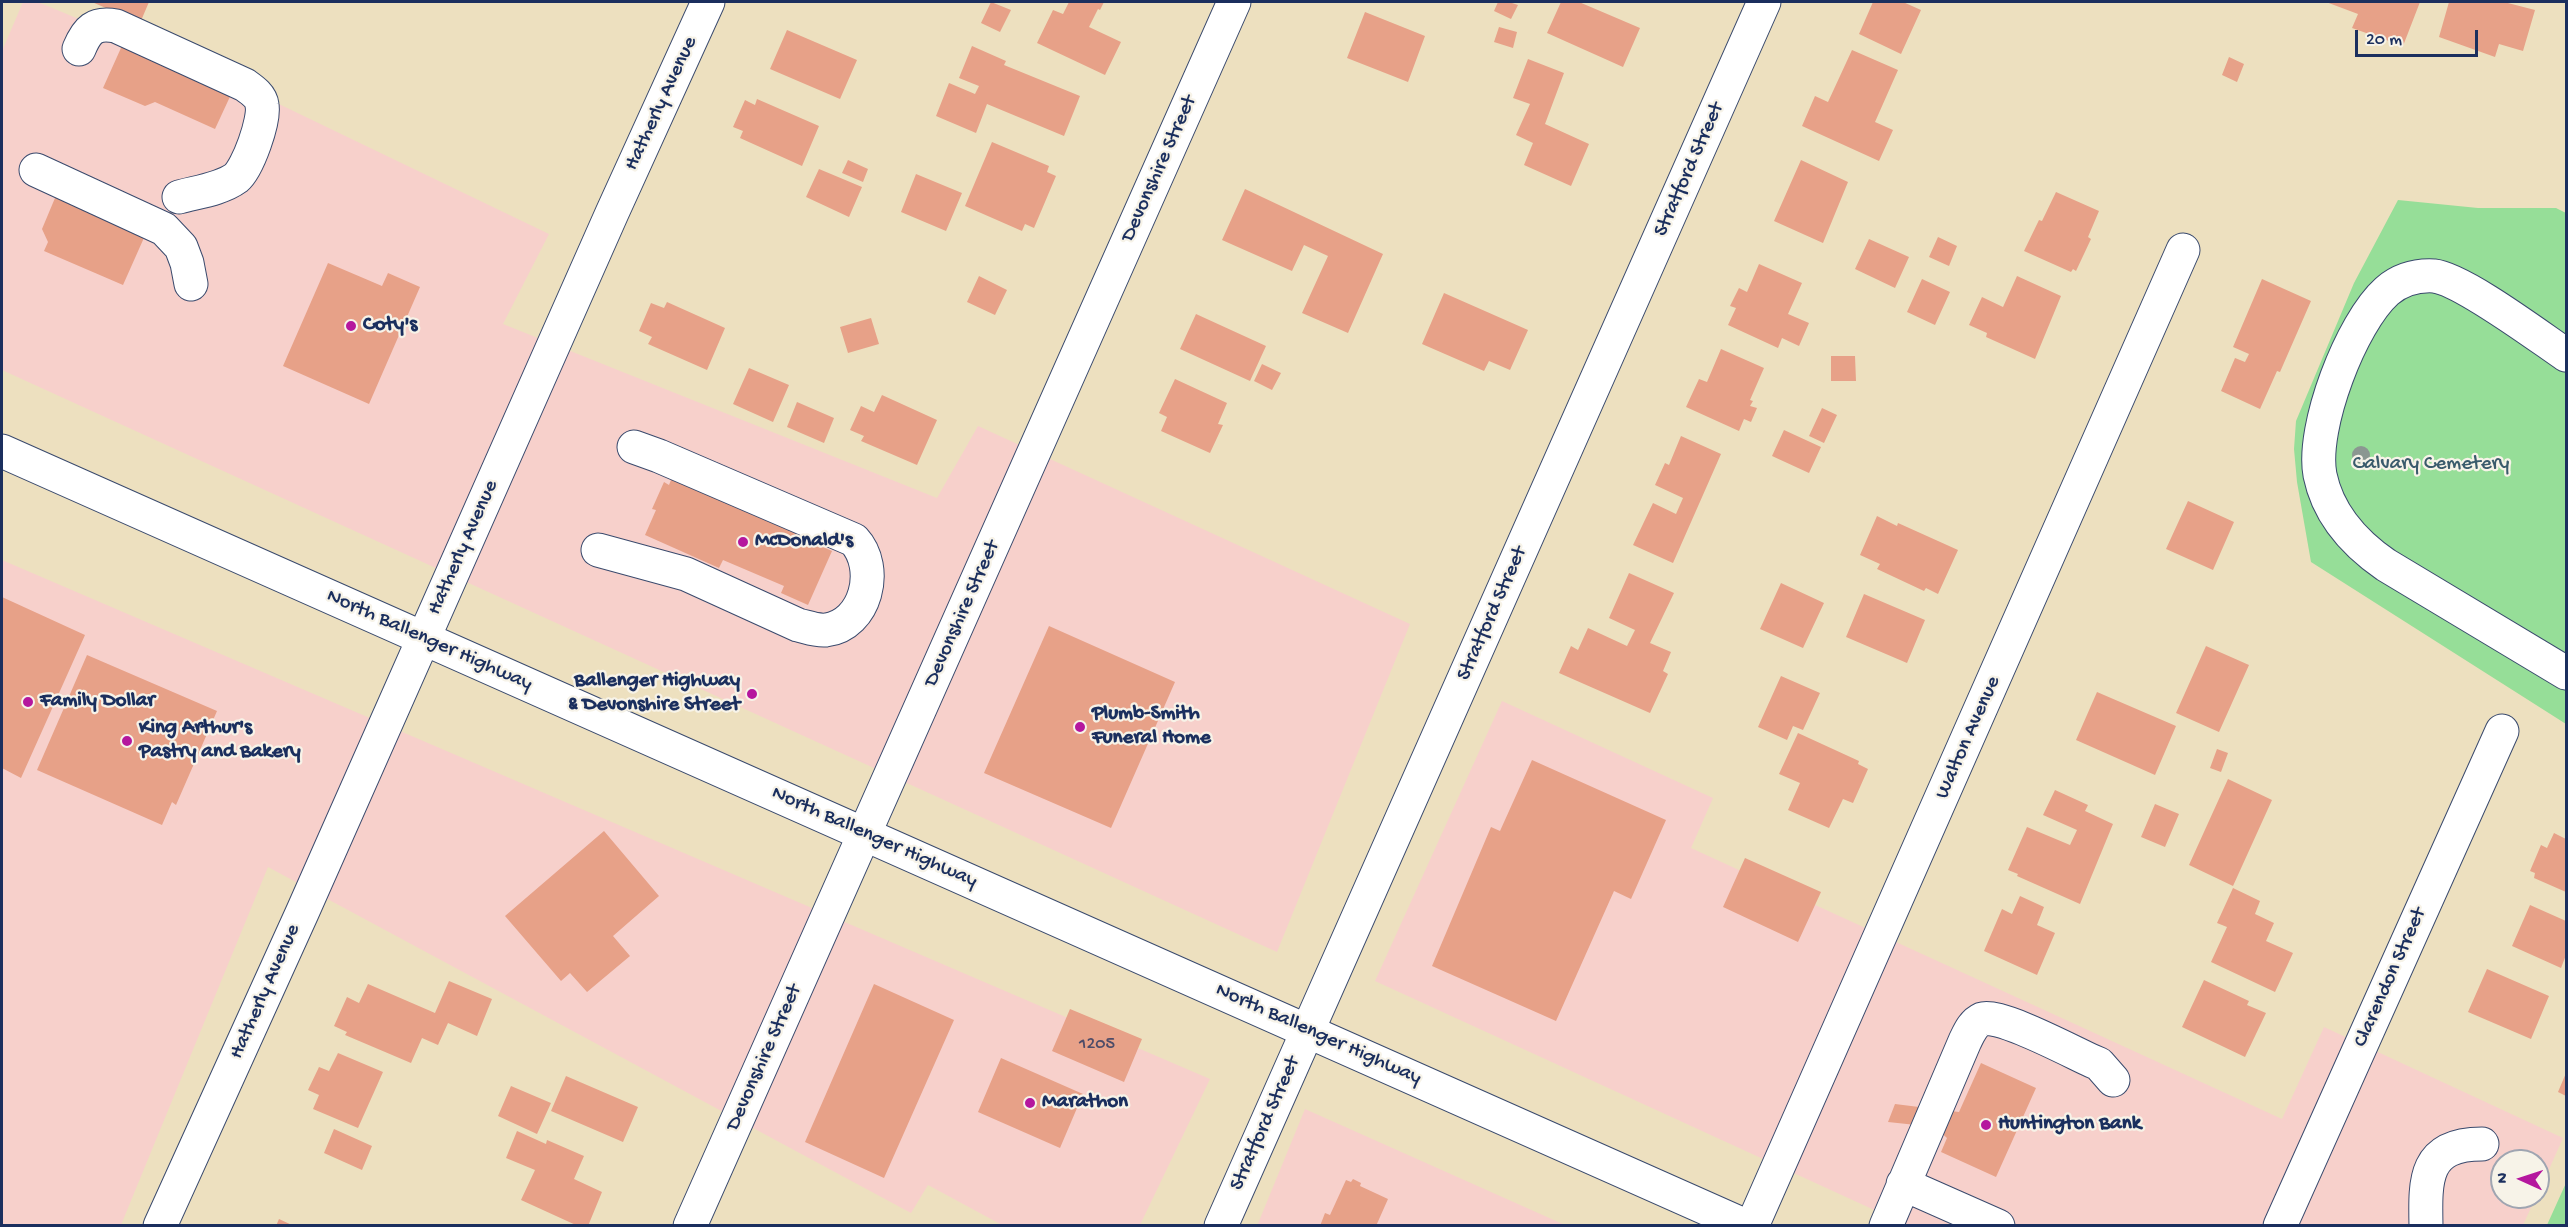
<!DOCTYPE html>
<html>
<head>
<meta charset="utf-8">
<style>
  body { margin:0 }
  #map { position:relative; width:2568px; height:1227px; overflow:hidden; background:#ede0bf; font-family:"Gochi Hand",sans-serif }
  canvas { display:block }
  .frame { position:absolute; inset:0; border:3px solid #1b2f5e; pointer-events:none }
  .north { position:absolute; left:2490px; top:1149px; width:60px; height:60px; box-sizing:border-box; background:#f7f3e8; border:2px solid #9fa5b1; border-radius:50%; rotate:273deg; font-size:16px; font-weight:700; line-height:24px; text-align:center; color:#1b2f5e }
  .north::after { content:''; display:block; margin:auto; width:21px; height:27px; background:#b5179e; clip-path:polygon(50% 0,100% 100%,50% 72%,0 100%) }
  .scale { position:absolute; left:2355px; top:30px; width:123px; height:27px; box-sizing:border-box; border:3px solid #1b2f5e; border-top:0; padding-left:8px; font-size:18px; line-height:21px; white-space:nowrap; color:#1b2f5e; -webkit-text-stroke:4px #f7f3e8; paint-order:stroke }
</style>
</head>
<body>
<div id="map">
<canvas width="2568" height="1227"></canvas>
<div class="frame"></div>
<div class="north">N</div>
<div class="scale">20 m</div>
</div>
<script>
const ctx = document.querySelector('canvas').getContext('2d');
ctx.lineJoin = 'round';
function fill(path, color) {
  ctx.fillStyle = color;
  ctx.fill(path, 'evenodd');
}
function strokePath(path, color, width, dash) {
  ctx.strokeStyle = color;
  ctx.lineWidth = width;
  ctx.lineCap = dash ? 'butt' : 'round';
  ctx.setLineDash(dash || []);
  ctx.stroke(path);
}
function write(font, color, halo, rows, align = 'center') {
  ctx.font = font + ' "Gochi Hand",sans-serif';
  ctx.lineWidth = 4.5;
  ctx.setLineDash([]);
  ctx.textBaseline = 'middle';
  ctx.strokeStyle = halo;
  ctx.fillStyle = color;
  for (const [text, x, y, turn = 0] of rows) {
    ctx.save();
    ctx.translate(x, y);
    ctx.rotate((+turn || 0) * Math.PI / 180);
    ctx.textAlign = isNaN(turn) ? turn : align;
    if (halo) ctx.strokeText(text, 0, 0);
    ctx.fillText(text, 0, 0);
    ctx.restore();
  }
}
const built = new Path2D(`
  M23 2H38L256 93 549 234 503 324 937 498 978 426 1410 624 1277 952 2 370V51Z
  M2 560 1210 1079 1140 1225H1002L928 1185 911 1213 268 867 121 1225H2Z
  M1502 701 1713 798 1691 848 2282 1119 2324 1027 2563 1138 2538 1194V1161H2502V1197H2536L2523 1225H1907L1375 981Z
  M1305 1109 1565 1225 1257 1226Z`);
const green = new Path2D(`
  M2398 200 2478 208H2556L2566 213V724L2311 562 2297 482 2294 449 2296 421 2354 283Z
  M2566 1183V1225H2547Z`);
const building = new Path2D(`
  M92 2H149L140 23Z
  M991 2 1011 10 1000 32 981 23Z
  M1069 2H1104L1100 10 1098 9 1089 27 1121 42 1105 75 1037 43 1053 10 1063 14Z
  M1498 2H1509L1518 5 1511 19 1494 11Z
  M1561 2H1579L1640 28 1623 67 1547 33Z
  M1873 2H1903L1921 10 1901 54 1859 34Z
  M2326 2H2420L2403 46 2352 28 2358 14Z
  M2449 2H2504L2535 10 2523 51 2499 44 2495 57 2439 37Z
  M1365 12 1425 36 1408 82 1347 58Z
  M1499 27 1517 32 1513 48 1494 42Z
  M787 30 857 60 840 99 770 69Z
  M125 39 234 88 215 129 155 102 145 106 103 88Z
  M972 46 1006 61 1004 65 1080 96 1064 136 987 104 976 133 936 116 949 83 975 94 979 86 959 78Z
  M1852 50 1898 70 1875 122 1893 130 1879 161 1802 126 1815 96 1828 102Z
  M2229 57 2244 64 2237 82 2222 75Z
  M1528 59 1564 73 1545 124 1589 144 1571 186 1524 165 1533 143 1516 135 1530 104 1513 98Z
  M757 99 819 126 802 166 740 138 743 131 733 127 745 100 755 105Z
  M992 142 1049 166 1047 172 1056 176 1034 228 1025 224 1022 231 965 206Z
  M848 160 868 169 863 182 842 173Z
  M1801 160 1848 182 1823 243 1774 221Z
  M819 169 862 187 849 217 806 197Z
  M916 174 962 193 946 231 901 212Z
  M1245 189 1383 254 1348 333 1302 313 1328 256 1304 245 1292 271 1222 240Z
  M2056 192 2099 211 2088 237 2091 239 2076 271 2073 269 2071 272 2024 251 2039 220 2042 221Z
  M66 194 147 231 123 285 44 251 48 242 42 229 55 198Z
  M1938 237 1957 246 1949 266 1929 257Z
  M1869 239 1909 257 1895 288 1855 269Z
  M328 263 382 286 388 273 420 287 369 404 283 366Z
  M1759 264 1802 283 1788 314 1809 323 1799 346 1782 338 1778 348 1728 325 1736 308 1730 306 1739 288 1747 292Z
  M979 276 1007 290 995 315 967 302Z
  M2017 276 2061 296 2035 359 1986 337 1987 333 1969 325 1982 297 2003 307Z
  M1922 279 1950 292 1935 325 1907 312Z
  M2262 279 2311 301 2280 372 2277 371 2260 409 2221 391 2235 358 2245 362 2249 354 2233 347Z
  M1444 293 1528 330 1510 370 1489 361 1484 371 1422 344Z
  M667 302 725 328 707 370 648 344 652 337 639 331 651 303 664 308Z
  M1196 314 1266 346 1250 381 1180 349Z
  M871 318 879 344 848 353 840 327Z
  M1721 349 1764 368 1750 400 1753 401 1750 406 1757 408 1751 422 1744 419 1739 431 1686 407 1699 379 1707 382Z
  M1831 356H1855L1856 381H1831Z
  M1262 364 1281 373 1272 390 1254 381Z
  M749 368 789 385 773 422 733 404Z
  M1175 379 1227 403 1218 424 1223 425 1210 453 1161 431 1167 417 1159 413Z
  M882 395 937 420 917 465 861 441 864 436 850 430 861 406 874 412Z
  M797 402 834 418 824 443 787 427Z
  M1822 408 1837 415 1824 443 1809 436Z
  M1784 430 1821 447 1809 473 1772 456Z
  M1681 436 1721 454 1673 563 1633 545 1653 503 1676 514 1683 498 1655 485 1665 463 1669 465Z
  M675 470 827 537 823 547 832 551 808 605 781 593 784 586 723 560 719 568 645 535 656 510 652 509 664 482 669 485Z
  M2188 501 2234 522 2213 570 2166 549Z
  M1877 516 1897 526 1898 523 1958 550 1938 594 1926 588 1924 591 1877 569 1880 564 1860 555Z
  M1629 573 1674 593 1650 643 1671 652 1663 671 1668 674 1650 713 1559 673 1571 646 1578 650 1588 628 1627 646 1635 630 1609 618Z
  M1781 583 1824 603 1803 648 1760 629Z
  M1864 594 1925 620 1907 663 1846 637Z
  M2 597 85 635 21 778 2 768Z
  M1049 626 1175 682 1111 828 984 773Z
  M2206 646 2249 665 2219 732 2176 713Z
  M87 655 217 711 176 805 172 802 162 825 37 770Z
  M1781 676 1820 693 1803 730 1793 726 1787 740 1758 727Z
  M2097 692 2176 726 2155 775 2076 740Z
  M1798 733 1859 761 1858 764 1868 769 1853 803 1843 799 1829 828 1788 810 1800 783 1779 774Z
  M2217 749 2228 753 2221 772 2210 768Z
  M1532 760 1666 820 1631 899 1614 891 1556 1021 1432 966 1491 827 1500 831Z
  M2228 779 2272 800 2233 886 2189 865Z
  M2055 790 2088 805 2085 811 2113 824 2080 904 2017 876 2018 874 2008 870 2027 827 2070 845 2077 830 2043 815Z
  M2155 804 2179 814 2165 847 2141 837Z
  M604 831 659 896 613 936 630 956 587 992 570 973 561 981 505 916Z
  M2554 833 2566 839V892L2534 878 2535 873 2530 871 2541 845 2547 848Z
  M1745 858 1821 892 1798 942 1723 907Z
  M2233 888 2260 901 2255 914 2274 923 2266 941 2293 953 2275 992 2211 962 2227 927 2217 923Z
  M2020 896 2044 907 2037 925 2055 933 2037 975 1984 951 2002 909 2012 914Z
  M2530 905 2566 921V955L2561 968 2512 946Z
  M2487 969 2549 996 2531 1039 2468 1012Z
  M2204 980 2249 1001 2247 1005 2266 1013 2245 1057 2182 1027Z
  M449 981 492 999 477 1036 448 1023 438 1045 422 1038 411 1063 345 1035 347 1032 334 1026 347 997 359 1003 368 984 435 1013Z
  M874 984 954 1020 884 1178 805 1142Z
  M1070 1009 1142 1039 1124 1082 1052 1051Z
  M338 1053 383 1072 358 1128 313 1109 319 1095 308 1090 319 1067 329 1071Z
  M1001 1058 1083 1094 1060 1148 978 1112Z
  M1981 1063 2036 1088 1996 1177 1941 1152 1947 1138 1935 1127 1888 1122 1895 1104 1959 1112Z
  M2566 1073V1096L2558 1092Z
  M566 1076 638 1107 623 1142 551 1111Z
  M511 1086 551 1103 537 1134 498 1116Z
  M334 1129 372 1146 362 1170 324 1153Z
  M517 1131 546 1144 547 1140 584 1156 574 1179 602 1192 588 1226H578L521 1200 535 1170 506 1158Z
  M1353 1179 1361 1183 1360 1186 1388 1199 1376 1226H1320L1325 1213 1330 1215 1346 1180 1351 1182Z
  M279 1219 294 1226H276Z`);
const minor = new Path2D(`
  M79 49C87 30 94 22 116 26L245 85C252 90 261 96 262 105 265 120 248 168 236 178 221 189 197 192 179 197
  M36 170 164 229 181 247 187 263 191 284
  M2566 355C2538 336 2462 279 2434 276 2416 275 2400 280 2387 291 2351 323 2311 428 2320 475 2328 514 2354 543 2386 565L2566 673
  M598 550 686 574 798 625C807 627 816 631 826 630 866 625 880 568 854 540L659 456 634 447
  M1903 1184 1998 1226
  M160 1226 302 913 612 213 708 2
  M690 1226 1234 2
  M1221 1226 1764 2
  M1752 1226 2183 250
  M1886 1226 1965 1041C1969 1033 1973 1023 1982 1019 1999 1013 2072 1052 2092 1061L2099 1064 2113 1080
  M2280 1226 2502 731
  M2426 1226C2425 1179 2424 1144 2482 1144`);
const major = new Path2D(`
  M2 451 1746 1226`);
const trees = [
  [2361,455]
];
const markers = [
  [351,326,6,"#b5179e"],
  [743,542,6,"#b5179e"],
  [752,694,6,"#b5179e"],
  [28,702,6,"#b5179e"],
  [1080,727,6,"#b5179e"],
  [127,741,6,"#b5179e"],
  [1030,1103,6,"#b5179e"],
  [1986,1125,6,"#b5179e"]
];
const numberNames = [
  ["1205",1097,1045]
];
const streetNames = [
  ["Hatherly Avenue",662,104,-65],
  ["Devonshire Street",1160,169,-66],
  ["Stratford Street",1690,170,-66],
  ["Hatherly Avenue",464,548,-66],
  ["Devonshire Street",963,614,-66],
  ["Stratford Street",1493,614,-66],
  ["North Ballenger Highway",429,641,24],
  ["Walton Avenue",1969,738,-66],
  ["North Ballenger Highway",874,838,24],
  ["Clarendon Street",2391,978,-66],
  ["Hatherly Avenue",266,992,-66],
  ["North Ballenger Highway",1318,1035,24],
  ["Devonshire Street",765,1058,-66],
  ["Stratford Street",1266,1124,-66]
];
const poiNames = [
  ["Coty's",363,326],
  ["McDonald's",755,542],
  ["Ballenger Highway",740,682,"right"],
  ["& Devonshire Street",740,706,"right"],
  ["Family Dollar",40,702],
  ["Plumb-Smith",1092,715],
  ["Funeral Home",1092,739],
  ["King Arthur's",139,729],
  ["Pastry and Bakery",139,753],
  ["Marathon",1042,1103],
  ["Huntington Bank",1998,1125]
];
const parkNames = [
  ["Calvary Cemetery",2431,465]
];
fill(built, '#f7d0cb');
fill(green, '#96de98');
fill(building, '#e7a188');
strokePath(minor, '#3a4a6d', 35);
strokePath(major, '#3a4a6d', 35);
strokePath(minor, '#fff', 33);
strokePath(major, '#fff', 33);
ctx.fillStyle = '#8b9791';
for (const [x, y] of trees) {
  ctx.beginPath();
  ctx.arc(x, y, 9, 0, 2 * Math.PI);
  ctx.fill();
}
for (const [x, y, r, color] of markers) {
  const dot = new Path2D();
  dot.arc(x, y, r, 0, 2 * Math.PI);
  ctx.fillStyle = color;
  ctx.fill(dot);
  strokePath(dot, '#f7f3e8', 2);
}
write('18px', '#4e4c68', null, numberNames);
write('21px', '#1b2f5e', '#f7f3e8', streetNames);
write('bold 21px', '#1b2f5e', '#f7f3e8', poiNames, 'left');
write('21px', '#3a5b6c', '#f7f3e8', parkNames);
</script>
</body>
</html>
